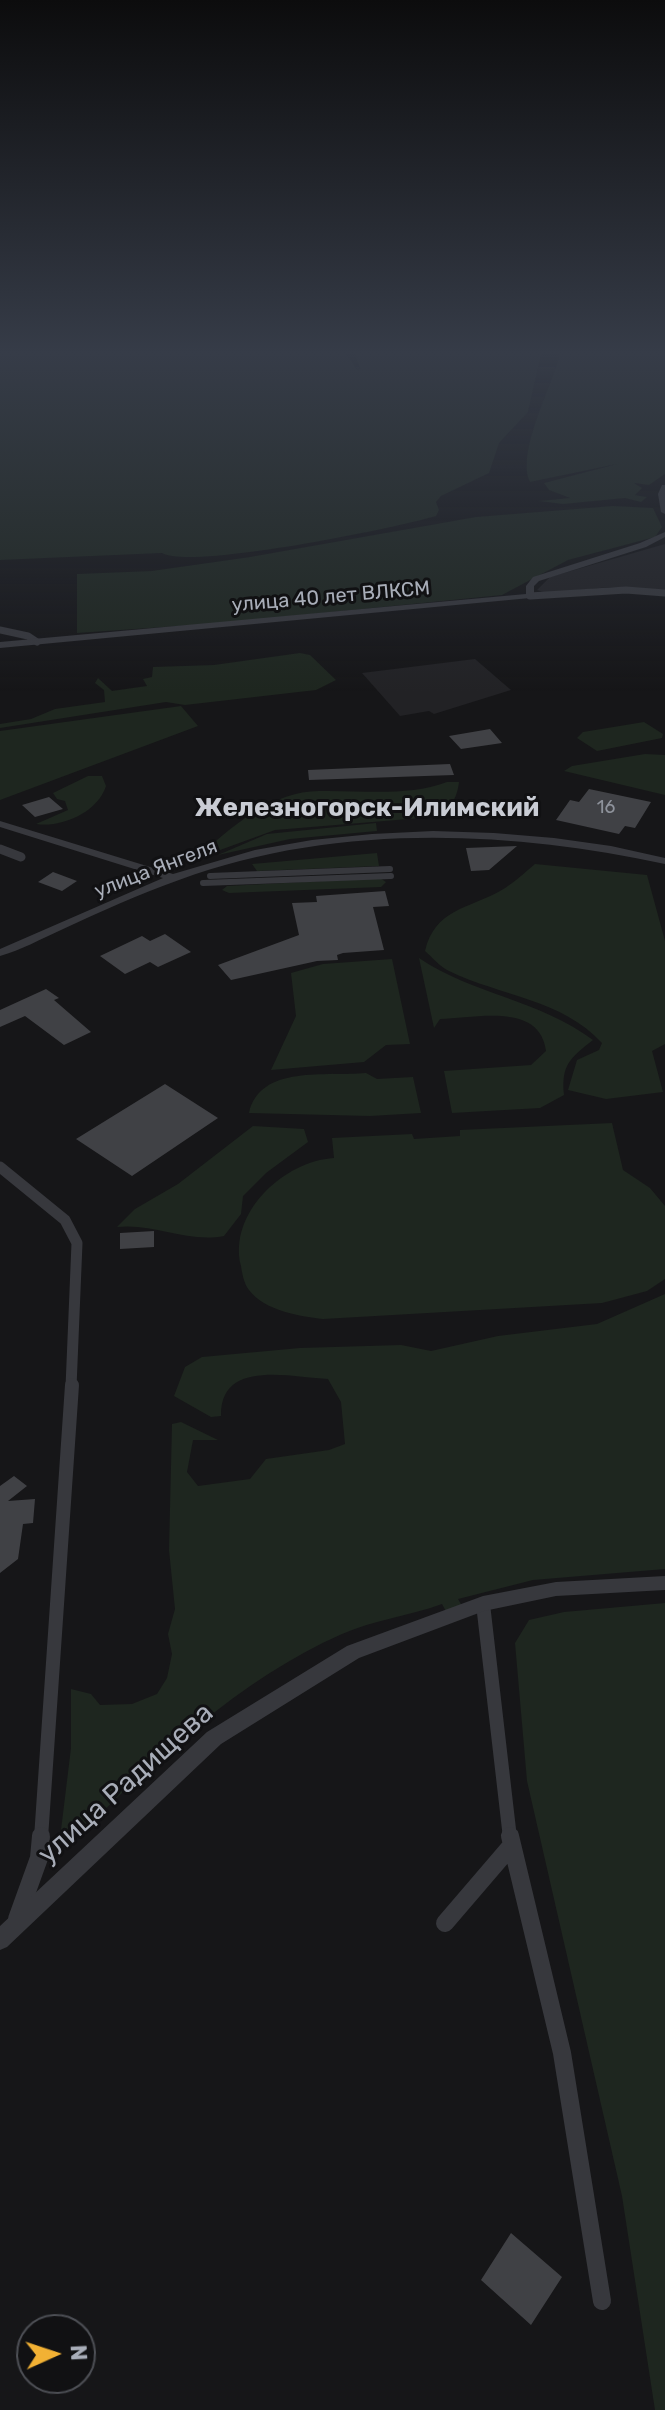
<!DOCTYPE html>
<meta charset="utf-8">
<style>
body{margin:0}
#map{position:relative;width:665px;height:2410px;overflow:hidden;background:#161618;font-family:Rubik,sans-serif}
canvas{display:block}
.north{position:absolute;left:16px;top:2314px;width:80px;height:80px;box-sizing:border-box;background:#111113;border:2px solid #4d4f55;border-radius:50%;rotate:87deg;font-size:22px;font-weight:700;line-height:32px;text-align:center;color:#a8adb8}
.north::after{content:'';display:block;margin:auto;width:28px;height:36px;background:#f2b134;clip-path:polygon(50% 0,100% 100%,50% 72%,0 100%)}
</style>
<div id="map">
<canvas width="665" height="2410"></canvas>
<div class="north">N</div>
</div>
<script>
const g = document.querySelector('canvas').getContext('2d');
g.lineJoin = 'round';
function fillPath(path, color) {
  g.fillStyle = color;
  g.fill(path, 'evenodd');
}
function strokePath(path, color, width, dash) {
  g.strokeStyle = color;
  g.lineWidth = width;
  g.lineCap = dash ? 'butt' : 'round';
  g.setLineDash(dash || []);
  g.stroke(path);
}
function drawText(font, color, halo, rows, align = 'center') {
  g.font = font + ' Rubik,sans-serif';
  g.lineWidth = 6;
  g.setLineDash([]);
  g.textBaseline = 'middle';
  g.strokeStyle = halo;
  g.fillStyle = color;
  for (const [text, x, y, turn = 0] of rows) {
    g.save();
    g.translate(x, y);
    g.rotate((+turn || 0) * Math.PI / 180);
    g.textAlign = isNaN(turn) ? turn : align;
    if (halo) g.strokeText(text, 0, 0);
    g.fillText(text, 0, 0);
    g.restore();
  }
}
fillPath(new Path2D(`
 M665,544V590L611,587L546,593L537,590L550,577Z
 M475,659L511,690L434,714L429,711L400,716L362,673Z`), '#222225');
fillPath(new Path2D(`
 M0,354H346L358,371L360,368L355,354H541L528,412L499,443L489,473L441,496L436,502L439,510L436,516C396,528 191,570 162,553L0,560Z
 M560,354H665V474L649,485L634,483L642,488L635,495L647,497L641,502L625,498L563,504L539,501L570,498L549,490L544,483L617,464L530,482C516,452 552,387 560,354Z
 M613,506L653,508L662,527L655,537L568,560L502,595L223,623L77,633V574L152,571L250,557L476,517Z
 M300,653L310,655L336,680L316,690L185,705L166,702L0,728V724L31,719L55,709L105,702L104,690L95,683L98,678L112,691L147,686L143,679L152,677L153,667L214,665Z
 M181,706L198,726L0,800V731Z
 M644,722L663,734L662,738L597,751L577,738L583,732Z
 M645,754L665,755V795L564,771L572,766Z
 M88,776H102L106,786C98,812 62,828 36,824L68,810L65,801L57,799L53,793Z
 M447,782H459C457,799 450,811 433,817L275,830L198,858C229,827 274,791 319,791C361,790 407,797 447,782Z
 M376,823L377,831L290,839L218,855L267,834Z
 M377,853L379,866L257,871L252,864Z
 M535,864L647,875L665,941V1044L652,1051L663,1092L606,1099L568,1090L577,1060L599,1050L602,1043C562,999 500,996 449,971C440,967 432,957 425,951C435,909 468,909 500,891C513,884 524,873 535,864Z
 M380,878L386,882L381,887L229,893L222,890L227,886Z
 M419,958C472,994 540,1000 593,1040C570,1058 561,1065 564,1095L540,1108L452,1113L444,1071L531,1065L546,1051C540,1002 476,1018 440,1019L434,1028Z
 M392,959L410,1044L386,1045L364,1062L271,1070L296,1016L291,973L323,964Z
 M366,1073L377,1079L413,1077L421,1113L370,1116L249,1113C260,1064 327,1077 366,1073Z
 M612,1123L623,1170L650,1188L665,1206V1279L647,1291L602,1303L323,1319C299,1316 265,1311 249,1290C244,1284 242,1273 241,1266C228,1213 284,1161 334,1158L332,1138L412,1134L414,1139L460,1136V1130Z
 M253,1126L304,1129L308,1142L266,1173L243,1196L241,1214L224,1236C186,1243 155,1223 117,1227L135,1209L178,1184Z
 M665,1294V1569L533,1580L458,1599L465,1611L449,1617L442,1604C409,1616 374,1620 342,1634C240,1679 153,1761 75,1839L61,1830L71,1748V1689L91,1694L100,1705L132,1704L157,1694L167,1678L172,1654L168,1634L175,1609L169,1550L172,1424L181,1422L218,1440H193L187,1472L198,1486L250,1479L266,1459L329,1450L345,1444L341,1402L328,1379C293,1378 220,1358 221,1416L211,1417L174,1396L185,1367L202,1357L300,1348L401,1345L431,1351L498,1336L597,1324Z
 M665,1603V2410H655L622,2196L527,1781L515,1643L529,1620L564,1612Z`), '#1e261f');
fillPath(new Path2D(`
 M490,729L502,743L461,749L449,736Z
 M450,764L454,775L309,780L308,770Z
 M589,789L651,802L635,828L625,826L619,834L556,820L570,800L579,802Z
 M49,797L63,809L35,817L22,805Z
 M517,846L489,870L471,871L466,848Z
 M53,872L77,881L62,891L38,882Z
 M385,891L389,906L373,907L384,950L343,953L337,955L338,960L317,961L231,980L218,965L299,935L292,903L317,902L316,896Z
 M165,934L191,952L158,967L150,962L125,974L100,956L142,936L150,941Z
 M46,989L59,998L54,1000L91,1032L64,1045L25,1016L0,1027V1010Z
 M165,1084L218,1118L132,1176L76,1139Z
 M154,1231V1247L120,1249V1233Z
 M14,1476L27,1486L8,1501L35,1499L33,1523L23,1524L18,1559L0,1573V1486Z
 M511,2233L562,2277L531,2325L481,2280Z`), '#404145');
strokePath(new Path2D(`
 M210,876L390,869
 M203,883L391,876`), '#37383d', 6);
strokePath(new Path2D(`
 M530,596L626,590L665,593
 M0,630L28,636L37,642`), '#37383d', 7);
strokePath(new Path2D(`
 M0,849L21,857`), '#37383d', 9);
strokePath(new Path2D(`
 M0,1167L65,1220L77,1243L71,1387`), '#37383d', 11);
strokePath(new Path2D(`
 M483,1604L510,1838
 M41,1838L72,1385`), '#37383d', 14);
strokePath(new Path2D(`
 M510,1836L562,2053L602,2301
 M17,1919L39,1858L41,1836
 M445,1923L511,1846`), '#37383d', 18);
fillPath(new Path2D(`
 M662,485H665V514L661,512L658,494Z
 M665,532V537L646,547L539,581L534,586V596L530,598L0,648V642L526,594V586L533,577L640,543Z
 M0,821L173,874L255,850L312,840L372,834L433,831L494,833L554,838L611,846L665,858V864C506,830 334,823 179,880C139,894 100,912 61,930C41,939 21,950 0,956V949L163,878L0,827Z
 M665,1576V1590L556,1596L484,1611L359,1658L221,1744L7,1947L0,1950V1926L207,1732L347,1646L483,1596L556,1582Z`), '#37383d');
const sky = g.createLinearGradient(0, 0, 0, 692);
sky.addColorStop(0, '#0c0c0d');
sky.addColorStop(0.51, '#363c48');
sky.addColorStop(1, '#363c4800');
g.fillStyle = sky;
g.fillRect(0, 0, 665, 692);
drawText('18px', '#8e929b', null, [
 ["16",606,808]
]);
drawText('20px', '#a8adb8', '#111113', [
 ["улица 40 лет ВЛКСМ",331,597,-5],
 ["улица Янгеля",156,869,-21]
]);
drawText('bold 26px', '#c9ccd4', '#111113', [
 ["Железногорск-Илимский",367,808]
]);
drawText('28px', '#a8adb8', '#111113', [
 ["улица Радищева",126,1784,-42]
]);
</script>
